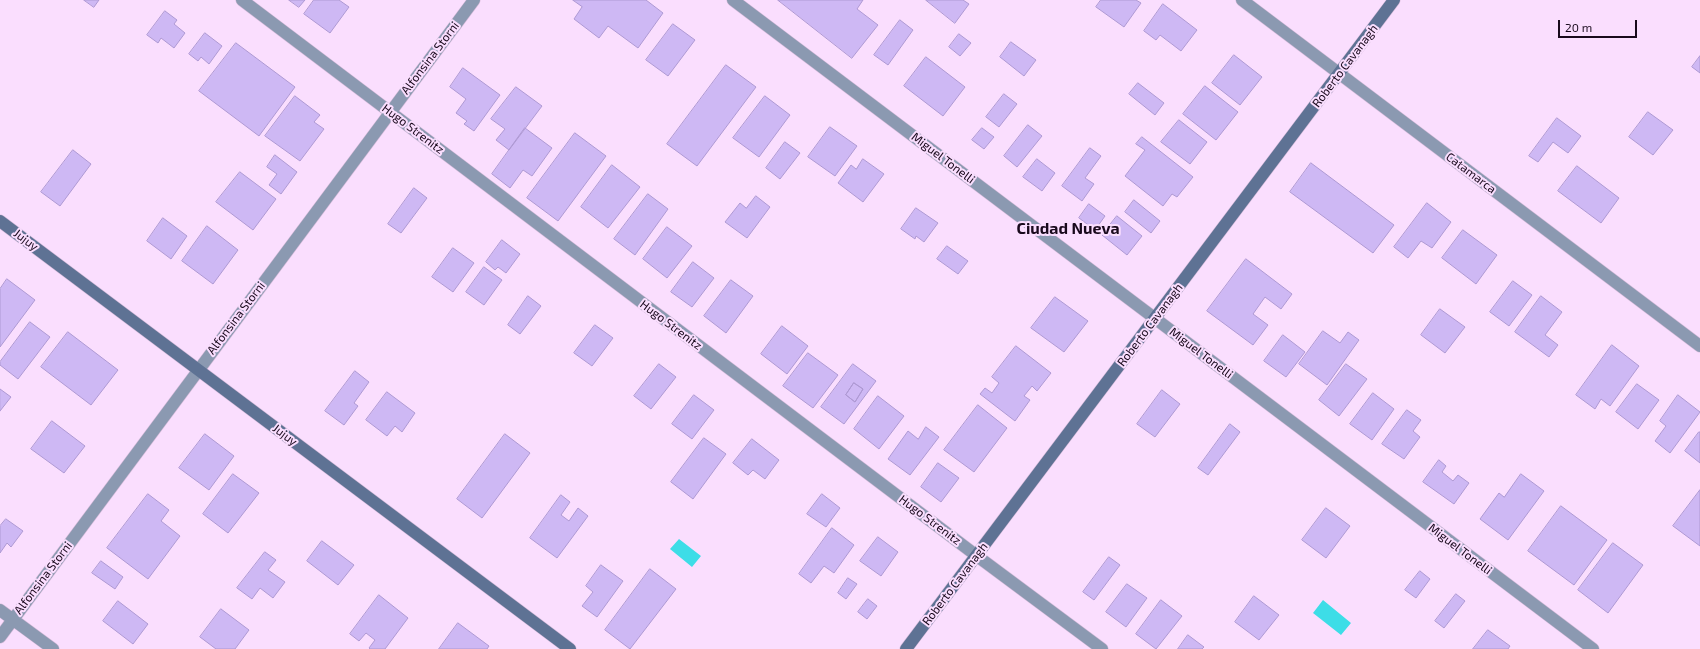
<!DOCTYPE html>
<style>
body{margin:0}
#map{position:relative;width:1700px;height:649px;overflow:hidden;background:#fadefe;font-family:"Exo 2",sans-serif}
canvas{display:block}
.scale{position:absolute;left:1558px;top:20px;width:79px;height:18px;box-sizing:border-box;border:2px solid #19091c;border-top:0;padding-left:5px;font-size:12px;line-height:14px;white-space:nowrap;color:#19091c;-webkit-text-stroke:3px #fadefe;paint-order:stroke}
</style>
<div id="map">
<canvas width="1700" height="649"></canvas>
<div class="scale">20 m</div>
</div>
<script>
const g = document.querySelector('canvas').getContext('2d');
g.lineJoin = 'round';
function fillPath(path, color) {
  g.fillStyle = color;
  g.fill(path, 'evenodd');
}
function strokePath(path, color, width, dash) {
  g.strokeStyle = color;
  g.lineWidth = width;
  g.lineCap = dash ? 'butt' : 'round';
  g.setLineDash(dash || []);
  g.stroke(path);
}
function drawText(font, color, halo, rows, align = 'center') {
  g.font = font + ' "Exo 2",sans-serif';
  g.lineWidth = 4;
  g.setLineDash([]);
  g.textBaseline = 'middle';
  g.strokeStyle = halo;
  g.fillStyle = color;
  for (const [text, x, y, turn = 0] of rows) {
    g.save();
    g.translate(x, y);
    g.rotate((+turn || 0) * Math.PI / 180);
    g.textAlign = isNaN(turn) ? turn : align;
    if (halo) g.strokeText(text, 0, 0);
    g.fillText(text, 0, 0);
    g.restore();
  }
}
fillPath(new Path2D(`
 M679,539L701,556L692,567L670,549Z
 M1323,600L1351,623L1341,635L1313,613Z`), '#3ddde7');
const building = new Path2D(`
 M84,0H99L94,7Z
 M289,0H305L299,7Z
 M314,0H339L349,7L330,33L304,14Z
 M573,0H646L663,13L638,48L608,26L599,38L574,19L582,7Z
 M778,0H863L857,9L878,25L852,58Z
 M926,0H963L969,4L955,23Z
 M1101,0H1136L1141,3L1124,27L1096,7Z
 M1163,4L1197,30L1181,51L1160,35L1156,40L1144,31Z
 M165,11L177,20L174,24L185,33L174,48L161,38L158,43L147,35Z
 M900,20L913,30L888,65L874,55Z
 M673,24L695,40L668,76L646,60Z
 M205,33L222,46L209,64L201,57L198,61L189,54Z
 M959,34L971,43L960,56L949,47Z
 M1011,42L1036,60L1024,76L1000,57Z
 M236,43L295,87L259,136L199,91Z
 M1234,55L1262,77L1240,105L1212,83Z
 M1700,56V73L1692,67Z
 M926,57L965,87L943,116L904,86Z
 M726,65L756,87L697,166L667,144Z
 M463,68L500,95L474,131L464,124L467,121L456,113L466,99L450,87Z
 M1138,83L1164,103L1155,115L1129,94Z
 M1205,86L1238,112L1216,140L1183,114Z
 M516,87L542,106L509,150L496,140L505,129L491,119Z
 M1004,94L1017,104L999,127L986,117Z
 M295,96L320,115L314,122L324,129L300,161L265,136Z
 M765,96L790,115L759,157L733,138Z
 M1648,112L1673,130L1653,155L1629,137Z
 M1557,118L1581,136L1568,153L1553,142L1538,162L1529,156Z
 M1179,120L1207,142L1190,164L1161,142Z
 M1028,125L1042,136L1017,167L1004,156Z
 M830,127L857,146L835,176L808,157Z
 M525,128L552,148L532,176L523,170L510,188L492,174Z
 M982,128L994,137L984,149L972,140Z
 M575,133L606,156L558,221L527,198Z
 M1142,137L1193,177L1177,197L1172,194L1163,206L1125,176L1145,150L1136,144Z
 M785,142L800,153L780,179L766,168Z
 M1090,148L1101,156L1085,178L1094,184L1082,201L1062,186Z
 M73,150L91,164L60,206L41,192Z
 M275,155L297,172L281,194L269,185L277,174L267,167Z
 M863,159L884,174L863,202L838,183L851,165L856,169Z
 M1037,159L1055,173L1042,191L1023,177Z
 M1311,163L1394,225L1373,253L1290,192Z
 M612,165L640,187L608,228L581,207Z
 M1577,166L1619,198L1601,223L1558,191Z
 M240,172L276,199L253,230L216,202Z
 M414,188L427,198L401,233L388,224Z
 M648,194L668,209L635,255L614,239Z
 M756,196L770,207L747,238L725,222L740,203L746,208Z
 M1134,200L1160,221L1151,233L1125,212Z
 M1427,203L1451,222L1432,248L1421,241L1408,258L1394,247Z
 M1089,204L1105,216L1095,230L1079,218Z
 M916,208L938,223L924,242L916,236L915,239L901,229Z
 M1117,216L1142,236L1127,255L1102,235Z
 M163,218L187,236L171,259L147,241Z
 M207,226L238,250L213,284L182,261Z
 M667,227L692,246L667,278L643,259Z
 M1463,230L1497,255L1476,284L1442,258Z
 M502,240L520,254L506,273L498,267L495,270L486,262Z
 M947,246L968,261L958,274L937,259Z
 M453,248L474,263L453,292L432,277Z
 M1246,259L1292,294L1281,309L1265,297L1253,314L1268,325L1253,345L1207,311Z
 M693,262L714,278L692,307L671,292Z
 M484,267L502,280L484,305L466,292Z
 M7,279L35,300L0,347V289Z
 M731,280L753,296L726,333L704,316Z
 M1513,281L1532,295L1509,326L1490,312Z
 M528,296L541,306L520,334L508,325Z
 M1541,296L1562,312L1545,335L1558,345L1549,357L1515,332Z
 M1055,297L1088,321L1064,352L1031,328Z
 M1440,309L1465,327L1445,353L1421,335Z
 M30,322L50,337L18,379L0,365V362Z
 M595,325L613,338L592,366L574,353Z
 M782,326L808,346L787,374L761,354Z
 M1323,331L1340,343L1348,332L1359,340L1327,385L1299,364Z
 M68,332L118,370L91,405L41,367Z
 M1283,335L1305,352L1286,377L1264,361Z
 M1612,345L1639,366L1610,406L1601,399L1595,409L1576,395Z
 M1016,346L1051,373L1037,391L1032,386L1024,396L1030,400L1015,421L980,394L985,388L992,393L999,383L992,377Z
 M808,353L838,375L813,408L783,386Z
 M659,364L676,377L651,409L634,396Z
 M853,364L876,381L844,424L821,407ZM854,383L863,389L855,402L846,395Z
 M1346,364L1367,379L1339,416L1319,400Z
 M355,371L369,382L354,403L358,406L344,425L325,411Z
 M854,383L863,389L855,402L846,395Z
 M1637,384L1659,400L1638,429L1616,412Z
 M0,389L11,397L0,411Z
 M1162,390L1180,404L1155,437L1137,424Z
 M387,392L415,413L402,432L395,426L387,436L366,420Z
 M1373,393L1394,409L1372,440L1350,424Z
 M694,395L714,410L692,439L672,424Z
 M1678,395L1700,412L1670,453L1655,441L1666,426L1660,421Z
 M878,396L904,416L879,449L854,429Z
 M978,405L1007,428L974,472L944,450Z
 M1407,410L1421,420L1413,431L1420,437L1404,459L1382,444Z
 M52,421L85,446L64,473L31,449Z
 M1230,424L1240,432L1208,475L1198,468Z
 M926,427L939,437L910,475L888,459L908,431L918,439Z
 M1699,432H1700V463L1685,451Z
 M205,434L234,456L209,490L179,468Z
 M505,434L530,453L482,518L457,499Z
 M704,438L726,454L693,499L671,482Z
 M752,439L779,460L765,479L753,470L748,475L733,463Z
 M1439,460L1446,466L1442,472L1453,481L1458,475L1469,483L1454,504L1423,482Z
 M938,463L959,478L941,502L921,487Z
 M233,474L259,493L228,533L203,514Z
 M1521,474L1544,491L1508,540L1480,519L1499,493L1504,497Z
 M1700,490V546L1673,526Z
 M148,494L169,510L161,521L180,536L148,579L107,548Z
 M822,494L840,508L826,527L807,514Z
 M561,495L570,502L561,515L569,521L578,508L588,516L557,558L530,538Z
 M1561,506L1607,540L1574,585L1528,551Z
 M1326,508L1350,526L1326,558L1302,540Z
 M6,519L23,531L11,547L7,543L0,553V526Z
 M832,528L854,545L834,573L824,566L811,583L799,574Z
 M878,537L898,552L881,576L860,561Z
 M322,541L354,565L338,585L307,561Z
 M1613,543L1643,565L1608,613L1578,590Z
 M265,552L276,560L268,570L285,582L273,598L260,588L252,599L237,588Z
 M1109,557L1120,565L1094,600L1083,592Z
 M101,561L123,577L115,589L92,573Z
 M601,565L623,581L597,617L582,606L593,592L586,586Z
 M650,569L676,589L630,649L605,630Z
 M1420,571L1430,579L1416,598L1405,590Z
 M848,578L857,584L846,599L838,593Z
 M1127,584L1147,598L1126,627L1106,612Z
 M1456,594L1465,601L1444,628L1435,621Z
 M379,595L408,618L385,649H370L369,648L375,640L366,633L359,641L350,634Z
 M1254,596L1279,615L1259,640L1235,622Z
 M868,599L877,606L867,619L858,612Z
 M1161,600L1182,616L1156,649L1136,634Z
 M118,601L148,624L133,644L103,621Z
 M221,609L249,630L235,649H216L200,637Z
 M458,623L489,646L487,649H439Z
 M1488,630L1510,646L1508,649H1473Z
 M1188,635L1204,647L1202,649H1178Z`);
fillPath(building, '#ceb8f4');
strokePath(building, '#ae99d3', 1);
const street = new Path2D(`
 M242,0L977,556L1102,649
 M733,0L1593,649
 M1242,0L1700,346
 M0,610L53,649
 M0,637L474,0`);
const secondary = new Path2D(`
 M0,221L570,649
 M906,649L1394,0`);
strokePath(street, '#d6bcda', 13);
strokePath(secondary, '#d6bcda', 13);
strokePath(street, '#8b99b1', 12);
strokePath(secondary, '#5e7294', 12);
drawText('12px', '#19091c', '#fadefe', [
 ["Alfonsina Storni",430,58,-53],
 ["Roberto Cavanagh",1345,66,-53],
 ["Hugo Strenitz",413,129,37],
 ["Miguel Tonelli",943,158,37],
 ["Catamarca",1471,173,37],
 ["Jujuy",26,240,37],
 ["Alfonsina Storni",236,318,-53],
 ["Hugo Strenitz",671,325,37],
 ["Roberto Cavanagh",1150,325,-53],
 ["Miguel Tonelli",1201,353,37],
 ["Jujuy",285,435,37],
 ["Hugo Strenitz",930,520,37],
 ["Miguel Tonelli",1460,549,37],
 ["Alfonsina Storni",43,578,-53],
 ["Roberto Cavanagh",955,584,-53]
]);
drawText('bold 16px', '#19091c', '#fadefe', [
 ["Ciudad Nueva",1068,229]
]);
</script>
